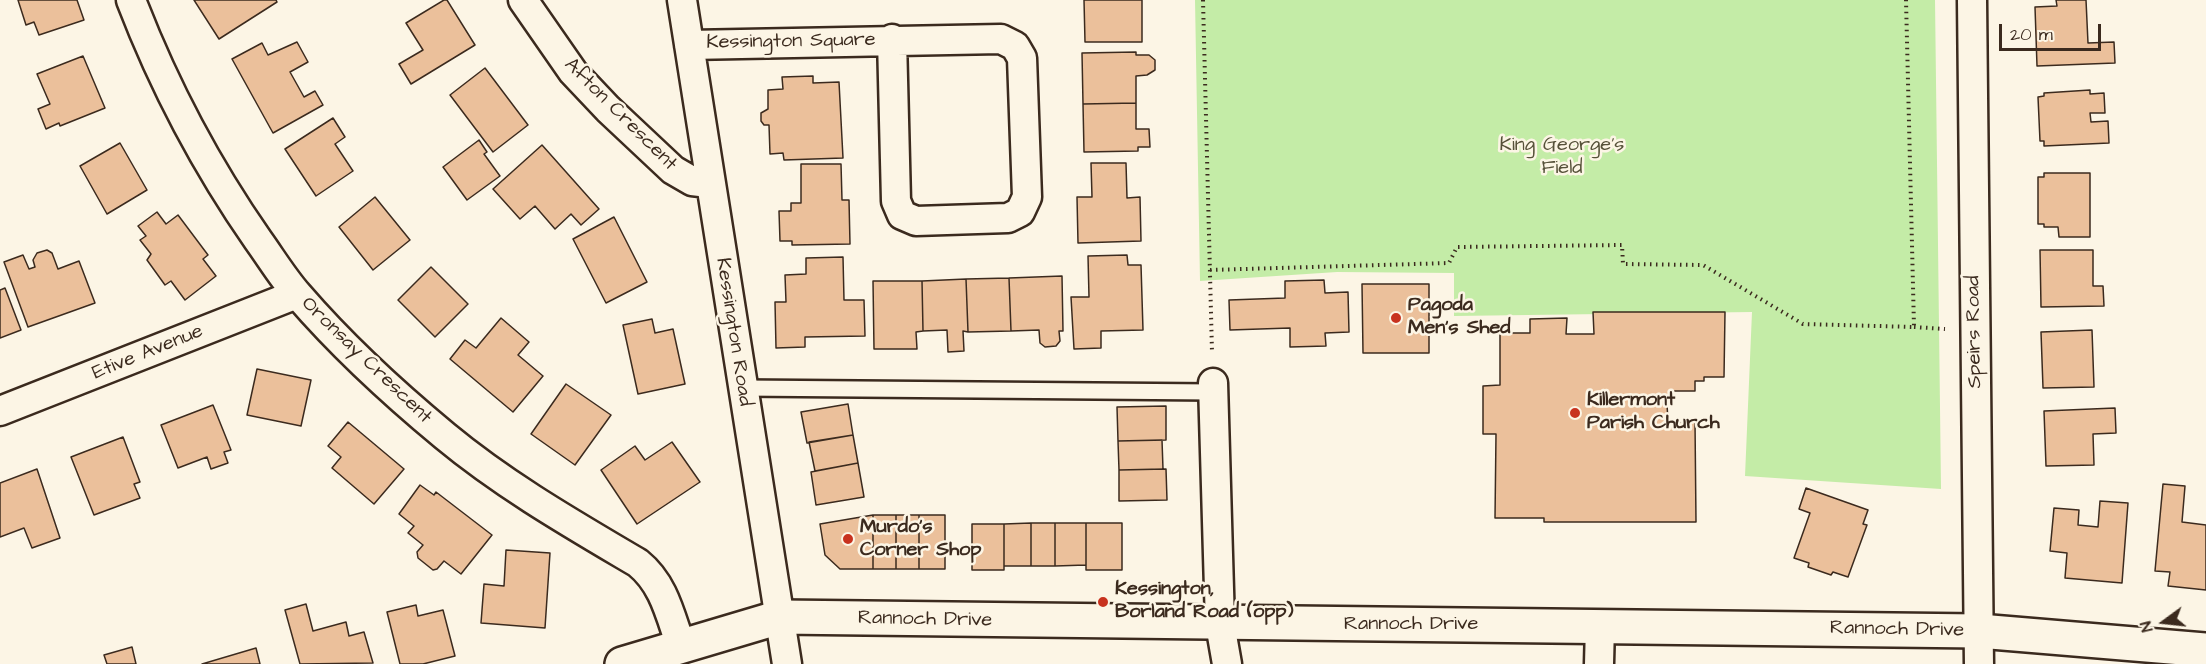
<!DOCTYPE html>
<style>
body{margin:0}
#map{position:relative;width:2206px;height:664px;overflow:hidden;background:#fcf5e5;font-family:"Architects Daughter",sans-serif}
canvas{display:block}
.north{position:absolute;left:2134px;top:592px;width:60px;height:60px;-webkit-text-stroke:4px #fcf5e5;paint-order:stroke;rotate:255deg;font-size:16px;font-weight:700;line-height:24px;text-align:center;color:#3b2a1e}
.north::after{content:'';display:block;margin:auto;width:21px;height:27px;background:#3b2a1e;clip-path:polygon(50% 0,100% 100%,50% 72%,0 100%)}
.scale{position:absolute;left:1999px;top:24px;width:102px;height:27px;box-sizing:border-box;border:3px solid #3b2a1e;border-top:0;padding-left:8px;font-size:18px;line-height:21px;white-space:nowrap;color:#3b2a1e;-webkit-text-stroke:4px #fcf5e5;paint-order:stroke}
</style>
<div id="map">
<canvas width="2206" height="664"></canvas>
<div class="north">N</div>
<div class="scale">20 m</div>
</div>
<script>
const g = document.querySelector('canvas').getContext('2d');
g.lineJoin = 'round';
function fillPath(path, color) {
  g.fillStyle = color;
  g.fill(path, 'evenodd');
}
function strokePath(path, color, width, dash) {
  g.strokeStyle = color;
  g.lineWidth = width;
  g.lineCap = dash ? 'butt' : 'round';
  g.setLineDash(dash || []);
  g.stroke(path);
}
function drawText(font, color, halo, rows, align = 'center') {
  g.font = font + ' "Architects Daughter",sans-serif';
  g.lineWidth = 5;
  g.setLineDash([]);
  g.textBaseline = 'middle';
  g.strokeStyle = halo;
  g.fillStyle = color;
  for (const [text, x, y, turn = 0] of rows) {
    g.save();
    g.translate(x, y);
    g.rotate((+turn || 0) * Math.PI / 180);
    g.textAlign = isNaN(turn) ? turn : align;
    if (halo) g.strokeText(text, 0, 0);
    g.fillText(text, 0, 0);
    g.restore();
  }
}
fillPath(new Path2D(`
 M1195,0H1935L1941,489L1745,476L1752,312L1454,316V273L1337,272L1200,281Z`), '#c4eca7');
const building = new Path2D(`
 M18,0H77L84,20L39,35L34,22L26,25Z
 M194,0H276L277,2L219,39Z
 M444,0H447L475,45L411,84L399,64L423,50L406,23Z
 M1084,0H1142V42H1085Z
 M2056,0H2086L2088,43L2114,42L2115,63L2037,66L2035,7L2057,6Z
 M297,42L308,62L290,72L304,97L315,91L323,105L273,133L232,59L262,43L268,55Z
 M1136,52V55H1149L1155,60V70L1147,75L1136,76V103L1083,104L1082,53Z
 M83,56L105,108L60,126L59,123L46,129L38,109L50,104L37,74Z
 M485,68L528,125L493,152L450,95Z
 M813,76V83L839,82L843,158L784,160L783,153L770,154L769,125H764L761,121V113L768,109V90L783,89L782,77Z
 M2090,90V94L2104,93L2105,113H2090L2091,122L2108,121L2109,143L2044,146V141H2040L2038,97L2044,96V93Z
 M1136,103V129H1149L1150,147H1138V151L1084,152L1083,104Z
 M333,118L345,137L335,144L353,171L316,196L285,149Z
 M479,140L487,152L484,154L500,176L467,200L443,167Z
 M120,143L147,190L107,214L80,166Z
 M542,145L599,209L581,225L571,214L555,229L535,206L520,219L493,189Z
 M1091,163H1126L1127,198L1140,197L1141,241L1078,243L1077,197H1092Z
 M801,164H841L842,200H849L850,244L792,245V241H780L779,211H791V203H801Z
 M2044,173H2090V237H2059L2058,227H2044V224H2038V177H2044Z
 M375,197L410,240L373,270L339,227Z
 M157,212L166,224L178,215L208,255L203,259L216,276L185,300L171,281L165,285L147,260L151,254L140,240L146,236L138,226Z
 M614,217L647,282L606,303L573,239Z
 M47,250L52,253L58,269L79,261L95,303L28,327L4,262L23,255L29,269L35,267L33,260L37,253Z
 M2040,250H2093V286H2103L2104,306L2041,307Z
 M1127,255L1128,265H1141L1143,330L1101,331V348L1074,349L1071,297H1089L1088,256Z
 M843,257L844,300H864L865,336L805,337V347L776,348L775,302H786L785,275L806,274V258Z
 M431,267L468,304L435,337L398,300Z
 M1062,276L1063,331H1059L1060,341L1056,346L1045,347L1040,343L1039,330L1011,331L1009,278Z
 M1009,278L1011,331L968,332L966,279Z
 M966,279L968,332L963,331L964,351L948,352L947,330L923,331L922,281Z
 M1324,280L1325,293L1348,292L1349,332L1325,333L1326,346L1290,347V328L1230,330L1229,300L1285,298V281Z
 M873,281H922L923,331L916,332L917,349H874Z
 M1362,284H1429V353H1363Z
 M5,288L21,330L0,338V290Z
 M1593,312H1725L1724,377H1704V381H1695V391H1673V404H1667L1668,422H1695L1696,522H1544V518H1495L1496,434H1483V386L1500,385V333H1530V319L1567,318L1566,334H1594Z
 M501,318L529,342L518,355L543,376L513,412L450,359L465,340L476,348Z
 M652,319L655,333L673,329L685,384L638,394L623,325Z
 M2092,330L2094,387L2043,388L2041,332Z
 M257,369L311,380L301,426L247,415Z
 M566,384L611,415L575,465L531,434Z
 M848,404L853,435L807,443L801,412Z
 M213,405L231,450L224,452L228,463L211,469L207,457L178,468L161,425Z
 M1166,406V440L1118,441L1117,407Z
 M2115,408L2116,433L2093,434L2094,465L2046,466L2044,411Z
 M348,422L404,469L374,504L332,468L341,457L328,446Z
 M853,435L858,463L815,471L809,442Z
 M123,437L140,482L134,484L140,498L94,515L71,457Z
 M1162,440L1163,469L1119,470L1118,441Z
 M672,442L700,482L637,524L601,470L635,446L645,460Z
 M858,463L864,497L816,505L811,472Z
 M37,469L60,538L32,548L24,528L0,537V483Z
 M1166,469L1167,500L1119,501V470Z
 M2163,484L2185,486L2182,522L2206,525V590L2168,586L2170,572L2155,571Z
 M420,485L434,495L436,492L492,535L461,574L444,561L437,569L433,570L418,558L417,552L423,545L408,533L414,526L399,514Z
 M1806,488L1868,510L1863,524L1867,525L1848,577L1833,572L1831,575L1808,567L1809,563L1794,558L1810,513L1799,509Z
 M2100,501L2128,503L2122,583L2065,578L2067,553L2050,551L2054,508L2079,510L2078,525L2098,527Z
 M873,515V569H840L825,555L820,524Z
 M873,515H896V569H873Z
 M896,515H919V569H896Z
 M919,515H945V569H919Z
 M1031,523V566H1004V524Z
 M1031,523H1055V566H1031Z
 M1055,523H1086V565L1055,566Z
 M1086,523H1122V570H1086Z
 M972,524H1004V570H972Z
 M506,550L550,553L545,628L481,623L484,584L504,586Z
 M306,604L313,631L346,622L349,636L364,632L373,663L300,664L285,610Z
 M416,605L418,616L443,610L455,656L423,664H400L387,612Z
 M132,647L136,664H107L104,655Z
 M256,648L260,664H202Z`);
fillPath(building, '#ebc09b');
strokePath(building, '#3b2a1e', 1.5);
const service = new Path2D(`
 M742,388L1213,392`);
const minor = new Path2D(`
 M131,0C164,86 205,164 258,240C271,258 283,278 298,295C342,346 393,393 445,436C504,485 572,524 638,563C664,584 670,615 681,646
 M523,0L573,72L608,109L673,170L692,181L709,183
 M682,0L787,664
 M1972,0L1979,664
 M689,45L1001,39L1015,46L1022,58L1027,197L1020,212L1008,218L916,221L902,215L896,201L892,39
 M1213,383L1220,624L1227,664
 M0,411L297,294
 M1599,664L1600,625`);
const tertiary = new Path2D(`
 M622,664L780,617L1979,631L2206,650`);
strokePath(service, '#3b2a1e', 20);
strokePath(minor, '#3b2a1e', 33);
strokePath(tertiary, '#3b2a1e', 38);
strokePath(new Path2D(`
 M1203,0L1212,352
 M1210,270L1449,263L1457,247L1622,245L1623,264L1703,265L1803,324L1914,327L1906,0
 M1914,327L1945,329`), '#3b2a1e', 4, [1.5, 4.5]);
strokePath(service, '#fcf5e5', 15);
strokePath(minor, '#fcf5e5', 28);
strokePath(tertiary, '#fcf5e5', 33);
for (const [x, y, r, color] of [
 [1396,318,6,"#c8321e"],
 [1575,413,6,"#c8321e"],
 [848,539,6,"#c8321e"],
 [1103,602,6,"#c8321e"]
]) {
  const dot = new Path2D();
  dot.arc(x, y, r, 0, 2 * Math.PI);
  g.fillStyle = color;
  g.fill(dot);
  strokePath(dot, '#fcf5e5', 2);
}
drawText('20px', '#3b2a1e', '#fcf5e5', [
 ["Kessington Square",791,42,-1],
 ["Afton Crescent",620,115,45],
 ["Kessington Road",733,332,81],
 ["Speirs Road",1975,332,-91],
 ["Etive Avenue",148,353,-22],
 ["Oronsay Crescent",366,361,44],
 ["Rannoch Drive",925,620,1],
 ["Rannoch Drive",1411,625],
 ["Rannoch Drive",1897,630,1]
]);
drawText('20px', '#565139', '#fcf5e5', [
 ["King George's",1562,146],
 ["Field",1562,169]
]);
drawText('bold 20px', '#3b2a1e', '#fcf5e5', [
 ["Pagoda",1408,306],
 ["Men's Shed",1408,329],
 ["Killermont",1587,401],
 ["Parish Church",1587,424],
 ["Murdo's",860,528],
 ["Corner Shop",860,551],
 ["Kessington,",1115,590],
 ["Borland Road (opp)",1115,613]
], 'left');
</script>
